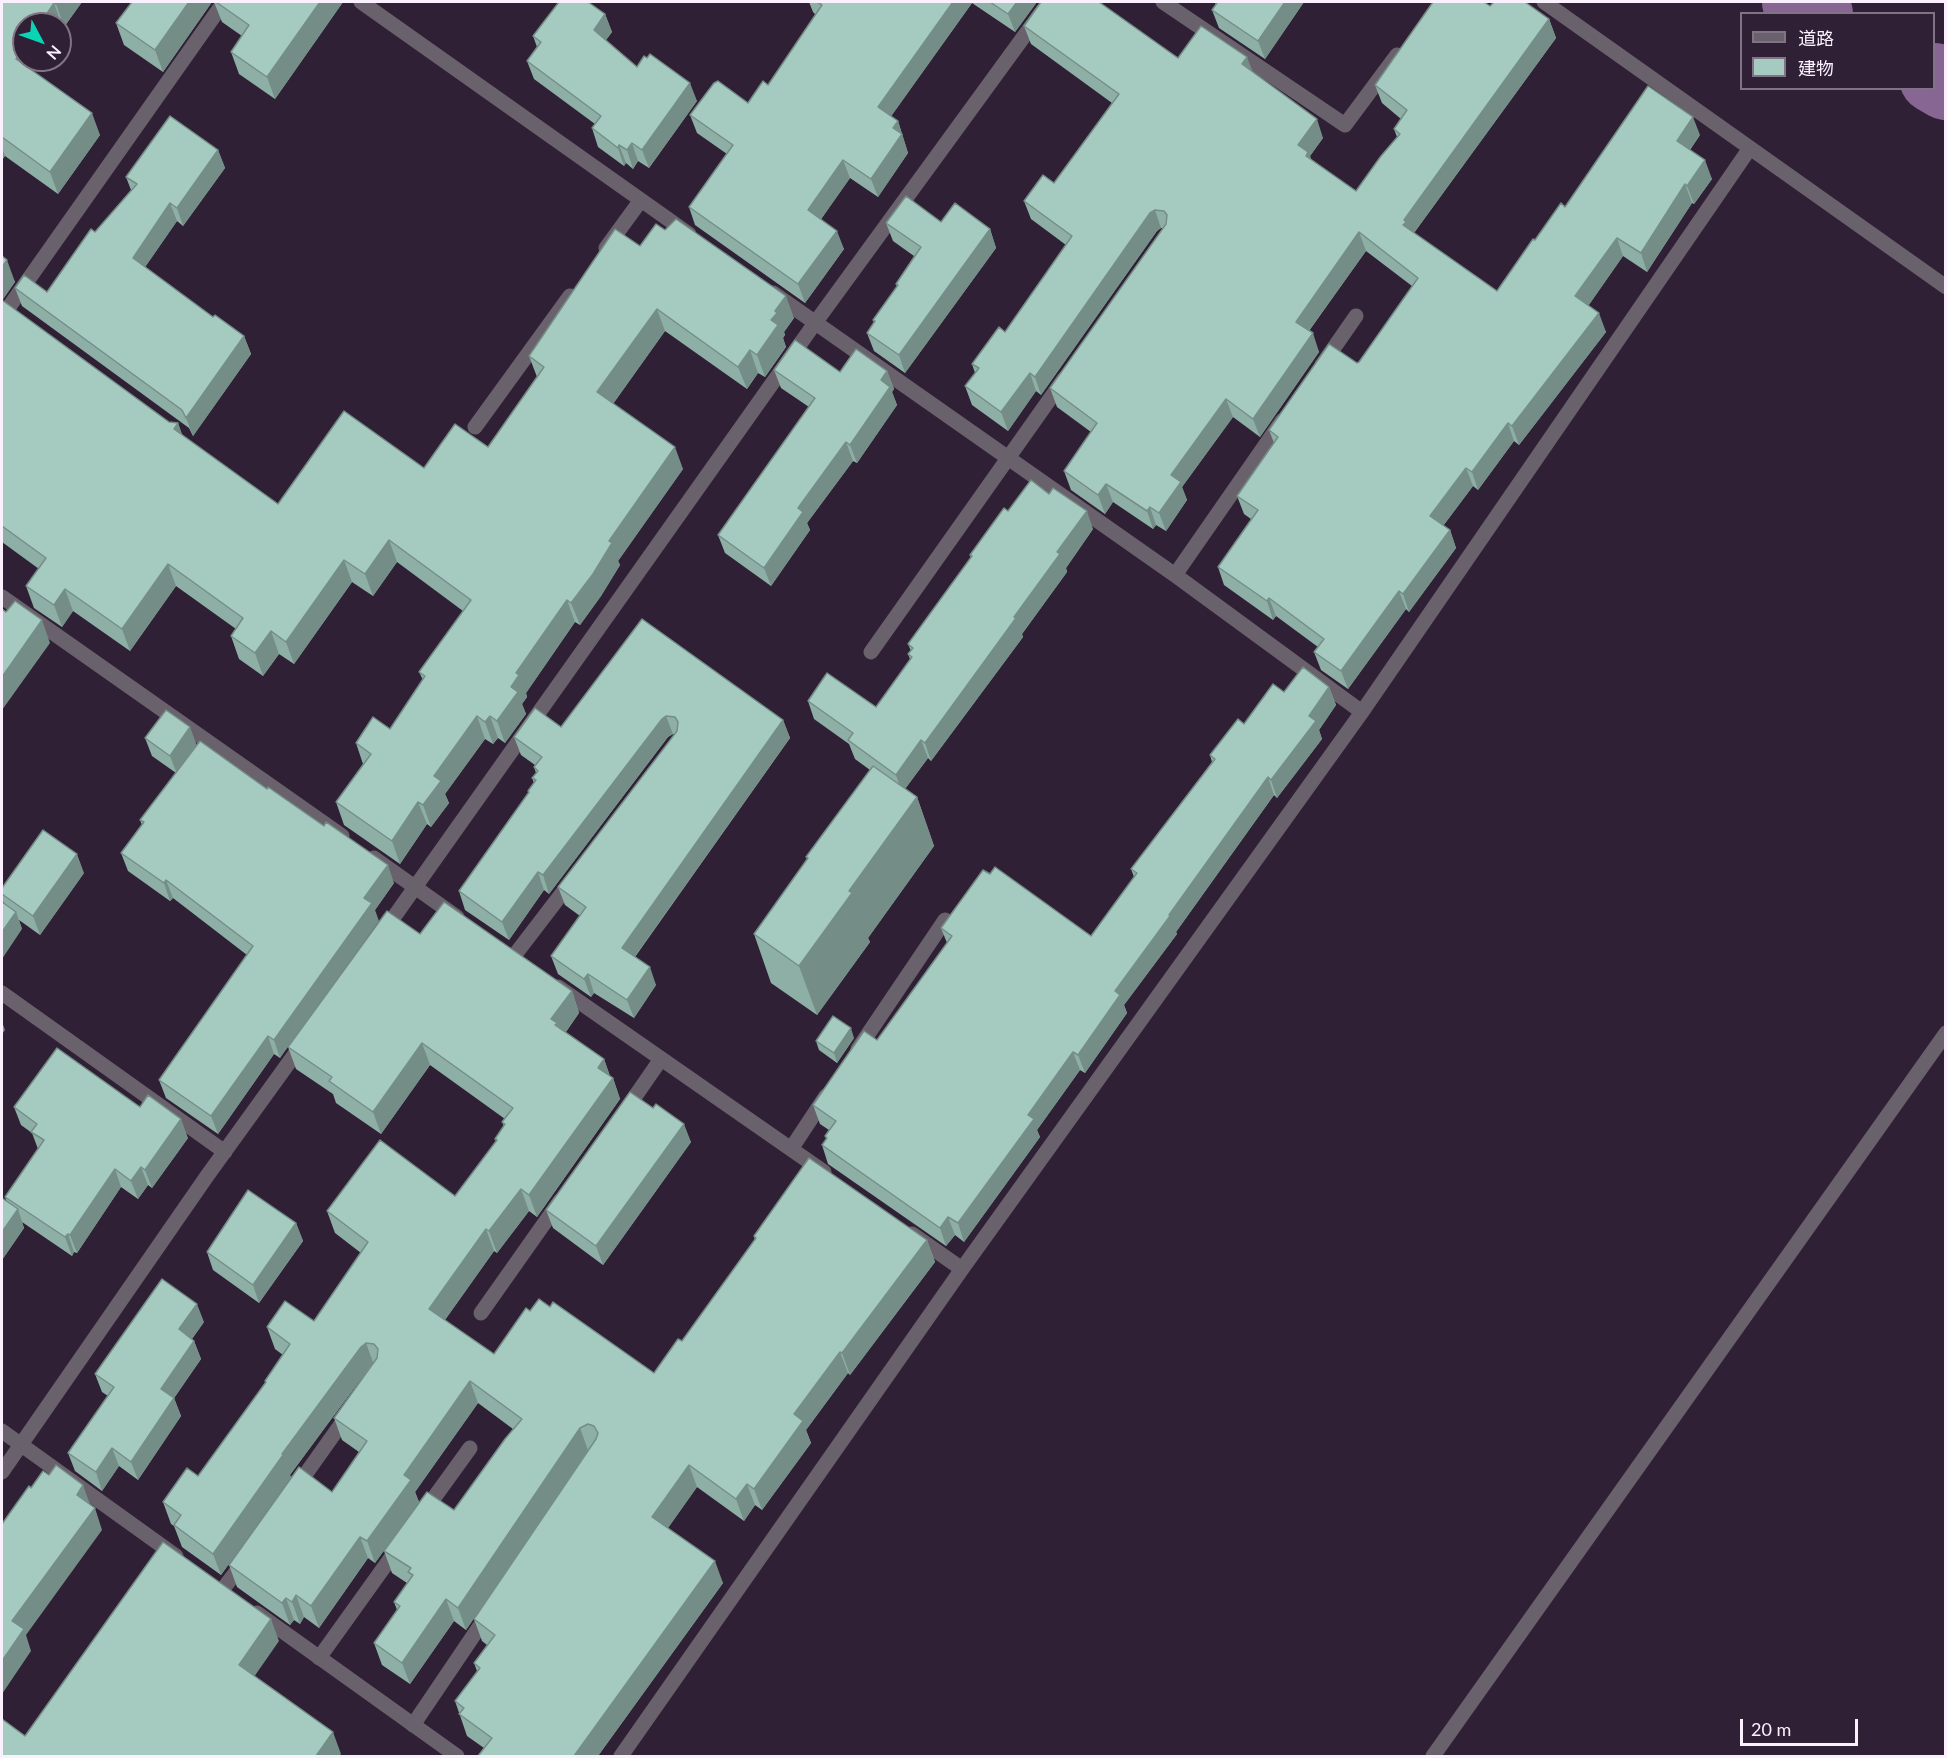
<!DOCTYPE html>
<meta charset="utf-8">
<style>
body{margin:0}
#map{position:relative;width:1947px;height:1758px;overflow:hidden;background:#2f2035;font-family:Lato,"Noto Sans JP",sans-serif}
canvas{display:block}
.frame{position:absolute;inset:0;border:3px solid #faf0fe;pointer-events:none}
.legend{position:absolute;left:1740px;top:12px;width:195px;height:78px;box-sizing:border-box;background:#2f2035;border:2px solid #807385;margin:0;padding:8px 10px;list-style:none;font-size:18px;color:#faf0fe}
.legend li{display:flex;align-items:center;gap:12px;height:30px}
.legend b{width:30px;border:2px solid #807385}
.north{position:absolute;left:12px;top:12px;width:60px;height:60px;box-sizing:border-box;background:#2f2035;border:2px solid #807385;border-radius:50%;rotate:131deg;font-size:16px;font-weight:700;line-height:24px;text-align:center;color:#faf0fe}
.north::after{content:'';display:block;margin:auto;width:21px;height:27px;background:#09d5b5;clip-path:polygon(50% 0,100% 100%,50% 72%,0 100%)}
.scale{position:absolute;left:1740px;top:1719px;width:118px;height:27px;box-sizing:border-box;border:3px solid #faf0fe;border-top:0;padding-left:8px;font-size:18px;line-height:21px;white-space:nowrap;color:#faf0fe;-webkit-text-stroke:4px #2f2035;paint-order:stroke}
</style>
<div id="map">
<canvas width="1947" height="1758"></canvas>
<div class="frame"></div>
<ul class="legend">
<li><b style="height:8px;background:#69616c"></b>道路</li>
<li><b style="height:16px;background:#a5cbc1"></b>建物</li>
</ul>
<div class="north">N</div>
<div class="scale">20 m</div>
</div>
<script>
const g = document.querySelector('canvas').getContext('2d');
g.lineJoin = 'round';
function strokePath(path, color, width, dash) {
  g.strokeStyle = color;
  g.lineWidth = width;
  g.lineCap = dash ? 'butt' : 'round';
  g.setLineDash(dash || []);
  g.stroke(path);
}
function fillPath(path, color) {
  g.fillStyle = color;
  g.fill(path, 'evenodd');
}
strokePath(new Path2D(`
 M1797,2L1818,14
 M1934,78L1946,85`), '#886694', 70);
strokePath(new Path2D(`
 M625,1111L661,1059
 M481,1313L560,1201
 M295,1489L349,1413
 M423,1513L470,1448
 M223,1589L245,1560
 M319,1658L400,1545
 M413,1725L488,1614`), '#69616c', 15);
strokePath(new Path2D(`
 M361,2L689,234
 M1163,2L1345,125L1397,55
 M1544,2L1946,287
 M606,248L641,200
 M773,293L1175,575L1362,712
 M2,317L224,2
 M1322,365L1356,316
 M475,427L570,296
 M1175,575L1282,421
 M2,597L342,836
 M871,652L1064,379
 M374,858L457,917
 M384,931L815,323L1049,2
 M514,956L573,879
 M558,987L824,1172
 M2,993L225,1152
 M858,1049L945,920
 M791,1149L826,1096
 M912,1234L962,1269
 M2,1431L176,1556
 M2,1472L207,1176L303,1043
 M257,1613L457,1756
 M621,1756L962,1269L1362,712L1750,148
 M1433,1756L1946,1033`), '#69616c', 15);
fillPath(new Path2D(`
 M2,2H82L64,27L62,25L60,28V24L32,70L100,135L58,194L5,156L2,160Z
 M132,2H212L163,72L124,45L116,23Z
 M214,2H343L275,99L239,74L231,52L242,36L222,22Z
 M809,2H1037L1015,32L972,3L891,116L898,121L908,153L878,197L850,178L821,219L844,249L805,303L695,225L689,207L727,154L697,133L690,115L748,103L768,85L816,15L813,12Z
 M1215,2H1304L1265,59L1219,28L1212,10L1216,5Z
 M1490,6L1549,19L1556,38L1414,233L1497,291L1535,240L1565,207L1700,135L1690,150L1712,179L1694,204L1692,203L1647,272L1623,256L1588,306L1606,332L1519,445L1514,441L1478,490L1473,486L1443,526L1450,530L1456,548L1409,612L1406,609L1348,689L1321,670L1314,652L1318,647L1276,616L1273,620L1224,585L1218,567L1251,519L1244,514L1237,496L1274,443L1269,430L1359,362L1412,286L1366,251L1309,331L1319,352L1260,437L1233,417L1182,487L1187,500L1166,531L1156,525L1153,529L1113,502L1105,514L1071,490L1064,471L1091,432L1057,407L1050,388L1164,228H1161L1157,231L1041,395L1036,391L1008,431L972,405L965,386L975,373L972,364L1005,332L1066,245L1031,219L1024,201L1054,183L1112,103L1031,44L1024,26L1178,58L1253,72L1323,138L1310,156L1311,159L1356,191L1397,137L1394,129L1401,119L1382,103L1375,85Z
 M605,14L612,32L606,40L637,67L697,101L649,168L638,161L633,169L626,163L624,166L598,147L592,128L595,124L534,79L527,61L537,47L533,36Z
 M218,150L225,168L183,226L177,221L145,267L213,317L244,336L251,354L193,436L189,428L22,306L15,288L47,292L95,232L131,190L126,177Z
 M941,222L990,229L996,248L905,373L874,351L867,333L874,323L873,320L897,287L896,284L914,256L893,241L886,223Z
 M640,246L794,318L784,332L785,335L783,338L786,347L765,377L758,373L747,389L665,331L613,404L683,469L618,561L620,565L601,596L580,625L575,622L526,693L527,697L522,704L526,714L505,743L498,738L493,744L485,739L445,794L449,803L431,827L427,824L400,864L344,825L336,802L363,764L356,743L390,729L423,680L419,672L463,611L397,562L373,596L352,582L294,664L279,654L263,676L239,659L231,636L236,629L176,586L130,651L73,611L62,627L34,608L26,586L39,569L2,542V256L15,282L2,300L169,422L178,423L182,435L278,504L424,468L488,447L537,377L529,356Z
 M774,370L840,372L887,371L894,389L892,392L897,405L857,463L853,461L807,523L810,530L771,586L725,553L718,535L809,407L781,388Z
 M1008,511L1093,529L1066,568L1067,572L1022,634L1023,637L931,761L928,758L905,789L917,797L934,846L868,938L870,942L817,1015L771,983L754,934L807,859L806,857L870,770L855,759L849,744L814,719L808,701L876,707L910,659L908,654L911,651L908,644L971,558L970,555Z
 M642,619L783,720L790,738L635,957L656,985L634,1018L594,993L591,997L558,974L551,956L580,916L565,905L558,887L675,734H673L668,737L549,894L544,890L509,940L465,910L459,891L529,794L528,791L534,783L532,778L536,773L534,767L535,765L521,755L514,737L561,727Z
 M1329,687L1336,705L1319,730L1322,739L1277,798L1274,795L1176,932L1177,934L1124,1005L1127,1013L1085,1073L1080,1070L1037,1130L1040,1137L964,1242L955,1235L946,1246L828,1164L822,1145L826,1139L825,1136L829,1130L820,1124L813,1105L877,1040L947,943L941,928L990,874L1091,936L1134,877L1131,869L1212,762L1210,755L1244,724L1284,692Z
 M145,738L197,745L394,883L375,910L280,1058L274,1054L218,1134L166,1098L159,1080L247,955L173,898L170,901L128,871L121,853L142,825L140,820L176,773L152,756Z
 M84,873L40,935L19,920L22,929L2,900V888Z
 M420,934L572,991L579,1013L566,1032L604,1059L610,1076L613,1078L620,1099L537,1217L529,1211L497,1253L494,1251L445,1320L494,1354L530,1311L550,1307L654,1373L682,1341L755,1240L754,1236L927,1240L935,1262L850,1375L848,1373L806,1430L811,1443L762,1510L755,1505L744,1521L697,1487L668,1528L723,1583L598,1756H478L484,1748L467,1736L455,1701L477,1671L474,1663L487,1645L482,1641L474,1619L589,1449L466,1630L454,1621L410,1684L382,1665L374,1643L397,1610L394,1602L407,1583L392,1573L384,1551L454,1510L513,1429L478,1403L415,1492L419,1502L375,1563L368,1558L319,1628L304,1617L300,1624L294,1620L290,1625L237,1587L229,1565L332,1492L359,1452L342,1440L334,1418L369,1368L290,1475L291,1477L221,1575L182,1547L174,1526L171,1524L163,1502L198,1476L266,1383L265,1381L283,1355L275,1349L267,1327L314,1321L361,1253L335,1233L327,1211L455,1196L496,1141L495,1139L504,1126L502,1122L505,1119L430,1065L381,1134L336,1103L333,1094L296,1069L288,1047Z
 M854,1038L837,1063L819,1050L816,1041Z
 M14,1107H140L188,1138L152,1188L148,1185L138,1199L121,1187L77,1253L74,1252L72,1256L22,1222L24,1228L2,1260V1198L7,1202L5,1197L38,1149L32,1133L21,1125Z
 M653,1108L691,1142L603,1265L553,1228L546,1210Z
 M296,1223L303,1241L259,1303L213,1270L207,1252Z
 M204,1322L192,1339L194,1341L201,1359L174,1398L181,1416L138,1480L119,1466L102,1491L75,1471L68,1453L108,1396L102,1392L95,1374Z`), '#8eafa6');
fillPath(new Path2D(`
 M58,2H82L64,27L56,4Z
 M189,2H212L163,72L155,50Z
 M320,2H343L275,99L267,77Z
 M953,2H971L972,3L885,125L878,107Z
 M1017,2H1037L1015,32L1008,14Z
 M1285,2H1304L1265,59L1258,41Z
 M54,3L62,25L60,28V24H40Z
 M605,14L612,32L600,48L594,30Z
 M1549,19L1556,38L1411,237L1403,225L1404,220Z
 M24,48V60H39L25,81L16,59Z
 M1247,57L1254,75L1242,64Z
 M690,83L697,101L649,168L642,150Z
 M92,113L100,135L58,194L50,172Z
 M1693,117L1700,135L1683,159L1677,141Z
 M1317,119L1323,138L1310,156L1315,170L1298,145Z
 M898,121L908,153L878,197L871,179L893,128Z
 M632,143L638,161L633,169L627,150Z
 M619,145L626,163L624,166L618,148Z
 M2,148L5,156L2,160Z
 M218,150L225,168L183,226L177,208Z
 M843,160L850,178L815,228L808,210Z
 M1705,160L1712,179L1694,204L1687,186Z
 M1685,184L1692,203L1647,272L1641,253Z
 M170,203L177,221L139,276L133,258Z
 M1155,210L1161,228L1157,231L1041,395L1035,377L1150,213Z
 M990,229L996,248L905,373L899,355Z
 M837,231L844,249L805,303L798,284Z
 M1359,232L1366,251L1302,340L1296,322Z
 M1617,238L1623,256L1582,315L1575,296Z
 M7,260L15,282L2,301V267Z
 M786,296L794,318L784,332L785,335L783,338L786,347L765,377L757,355L775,311Z
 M657,309L665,331L605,415L597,392Z
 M1599,313L1606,332L1519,445L1512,426Z
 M1313,333L1319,352L1260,437L1253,419Z
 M244,336L251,354L193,436L186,418Z
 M750,350L758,373L747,389L738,367Z
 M887,371L894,389L892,392L897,405L857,463L850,445L881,380Z
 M1030,373L1036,391L1008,431L1001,412Z
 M1226,399L1233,417L1182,487L1187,500L1166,531L1159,513L1171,475Z
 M178,423L186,445L174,429Z
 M1508,423L1514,441L1478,490L1472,472Z
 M846,442L853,461L807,523L810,530L771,586L764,568L798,508Z
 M675,447L683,469L618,561L620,565L601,596L580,625L571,603L609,541Z
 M1466,468L1473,486L1437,534L1430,516Z
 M1106,484L1113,502L1105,514L1098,495Z
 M1150,507L1156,525L1153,529L1147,511Z
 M1087,511L1093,529L1066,568L1067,572L1022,634L1023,637L931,761L925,743L1014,617L1057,552Z
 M1450,530L1456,548L1409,612L1403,594Z
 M389,540L397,562L373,596L365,574Z
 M344,560L352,582L294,664L286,642Z
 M168,564L176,586L130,651L122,629Z
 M65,589L73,611L62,627L54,605Z
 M1399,591L1406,609L1348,689L1341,671Z
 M1269,598L1276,616L1273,620L1267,601Z
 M567,600L575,622L526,693L527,697L522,704L526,714L505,743L497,721L516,673Z
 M42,620L50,643L2,710V677Z
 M271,631L279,654L263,676L255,653Z
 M1329,687L1336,705L1319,730L1322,739L1277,798L1271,780L1309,716Z
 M477,716L485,739L445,794L449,803L431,827L423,805L434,776Z
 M490,716L498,738L493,744L485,722Z
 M666,716L673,734L668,737L549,894L543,875L662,719Z
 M783,720L790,738L628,966L622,948Z
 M190,727L197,746L177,774L170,756Z
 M921,740L928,758L902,793L896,775Z
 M1268,777L1274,795L1176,932L1177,934L1124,1005L1127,1013L1085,1073L1078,1055L1115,991Z
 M917,797L934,846L868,938L870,942L817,1015L799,966L849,891Z
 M418,802L427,824L400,864L392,841Z
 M77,854L84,873L40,935L33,916Z
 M388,865L394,883L375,910L379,921L280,1058L274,1040L364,898Z
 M538,872L544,890L509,940L502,922Z
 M166,880L173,898L170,901L164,883Z
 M16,912L22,929L2,959V932Z
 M650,967L656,985L634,1018L627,1000Z
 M588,974L594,993L591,997L584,979Z
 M572,991L579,1013L562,1037L551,1019Z
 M2,1022L5,1030L2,1034Z
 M851,1028L854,1038L837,1063L834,1053Z
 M268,1036L274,1054L218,1134L211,1116Z
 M422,1043L430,1065L381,1134L373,1112Z
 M1073,1052L1080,1070L1037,1130L1040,1137L964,1242L958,1223L1028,1115Z
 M604,1059L611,1079L613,1078L620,1099L537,1217L529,1195L598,1068Z
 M181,1119L188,1138L152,1188L145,1170Z
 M684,1124L691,1142L603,1265L596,1246Z
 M141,1167L148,1185L138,1199L131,1181Z
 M115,1169L121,1187L77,1253L70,1235Z
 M521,1189L529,1211L497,1253L489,1231Z
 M18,1209L24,1228L2,1260V1232Z
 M948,1217L955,1235L946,1246L940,1228Z
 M296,1223L303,1241L259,1303L253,1285Z
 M486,1229L494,1251L437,1331L429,1309Z
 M68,1234L74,1252L72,1256L65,1237Z
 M927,1240L935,1262L850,1375L842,1353Z
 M197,1304L204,1322L185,1348L179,1329Z
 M194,1341L201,1359L168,1407L161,1389Z
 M366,1343L374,1365L369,1368L290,1475L291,1477L221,1575L213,1554L282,1454L361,1347Z
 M840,1352L848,1373L806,1430L811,1443L762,1510L754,1489L794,1414Z
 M470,1381L478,1403L415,1492L419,1502L375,1563L367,1541L404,1475Z
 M174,1398L181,1416L138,1480L131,1462Z
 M580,1428L588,1450L466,1630L458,1608Z
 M112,1448L119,1466L102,1491L96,1472Z
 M689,1465L697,1487L660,1539L652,1517Z
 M747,1484L755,1505L744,1521L736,1499Z
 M83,1485L91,1507L77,1495Z
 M95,1508L102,1530L26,1635L31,1651L2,1694V1661L12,1621Z
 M360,1537L368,1558L319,1628L311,1606Z
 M715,1561L723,1583L598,1756H574Z
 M296,1595L304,1617L300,1624L292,1602Z
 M286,1598L294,1620L290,1625L282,1603Z
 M446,1599L454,1621L410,1684L402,1663Z
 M271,1619L279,1641L247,1687L239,1665Z
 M333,1732L341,1754L339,1756H316Z`), '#748e87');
const building = new Path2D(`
 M2,2H58L56,4L54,3L40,24H24V48L16,59L92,113L50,172L2,137Z
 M132,2H189L155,50L116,23Z
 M216,2H320L267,77L231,52L249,25Z
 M559,2H588L605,14L594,30L637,67L644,56L647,58L650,54L690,83L642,150L632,143L627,150L619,145L618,148L592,128L601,116L527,61L541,42L533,36Z
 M817,2H953L878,107L898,121L893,128L902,134L871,179L843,160L808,210L837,231L798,284L689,207L733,145L690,115L714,83L718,81L748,103L763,81L768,85L822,5Z
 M990,2H1017L1008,14Z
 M1041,2H1099L1178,58L1201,26L1247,57L1242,64L1317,119L1298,145L1308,152L1306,156L1356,191L1381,156L1400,134L1394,129L1407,110L1375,85L1433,2H1484L1490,6L1494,2H1525L1549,19L1404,220L1406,222L1403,225L1497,291L1533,239L1535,240L1561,203L1565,207L1648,86L1693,117L1677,141L1705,160L1687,186L1685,184L1641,253L1617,238L1575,296L1599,313L1512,426L1508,423L1472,472L1466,468L1430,516L1450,530L1403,594L1399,591L1341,671L1314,652L1324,639L1269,598L1267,601L1218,567L1258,510L1237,496L1278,437L1269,430L1329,344L1357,363L1359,362L1418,278L1359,232L1296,322L1313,333L1253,419L1226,399L1171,475L1181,482L1159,513L1150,507L1147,511L1106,484L1098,495L1064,471L1097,423L1050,388L1166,224L1167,215L1164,211L1155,210L1150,213L1035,377L1030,373L1001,412L965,386L979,368L972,364L999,327L1005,332L1072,236L1024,201L1043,175L1054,183L1119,94L1024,26Z
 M1215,2H1285L1258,41L1212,10L1217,3Z
 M170,116L218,150L177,208L170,203L133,258L213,317L215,315L244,336L186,418L182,410L15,288L24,275L47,292L91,229L95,232L137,184L126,177Z
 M906,196L941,222L955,203L990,229L899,355L867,333L875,321L873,320L898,285L896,284L921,247L886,223Z
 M676,219L786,296L775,311L777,313L771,320L778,325L757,355L750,350L738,367L657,309L597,392L675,447L609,541L612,543L593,574L571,603L567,600L516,673L519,675L511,687L518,692L497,721L490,716L485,722L477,716L434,776L441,781L423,805L418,802L392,841L336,802L371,754L356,743L373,717L390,729L425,676L419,672L471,600L389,540L365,574L344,560L286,642L271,631L255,653L231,636L243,618L168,564L122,629L65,589L54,605L26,586L46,558L2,526V300L169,422L178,423L174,429L278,504L344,411L424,468L455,424L488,447L544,367L529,356L615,229L640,246L656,224L665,230Z
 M2,256L7,260L2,267Z
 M795,340L840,372L856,349L887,371L881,380L890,387L850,445L846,442L798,508L803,512L764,568L718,535L815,398L774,370Z
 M1031,480L1049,494L1053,488L1087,511L1057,552L1060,554L1014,617L1016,618L925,743L921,740L896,775L848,740L853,733L808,701L827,673L876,707L912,657L908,654L913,648L908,644L972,556L970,555L1004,508L1008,511Z
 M15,601L42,620L2,677V609L6,612Z
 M642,619L783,720L622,948L650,967L627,1000L588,974L584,979L551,956L586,907L558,887L677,731L678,722L675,717L666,716L662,719L543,875L538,872L502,922L459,891L529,792L528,791L536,780L532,778L538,771L534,767L542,757L514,737L535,708L561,727Z
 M1303,667L1329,687L1309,716L1316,721L1271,780L1268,777L1169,915L1170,916L1115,991L1120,995L1078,1055L1073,1052L1028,1115L1034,1119L958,1223L948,1217L940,1228L822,1145L827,1138L825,1136L836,1121L813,1105L864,1031L877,1040L952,936L941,928L983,870L990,874L995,867L1091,936L1137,873L1131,869L1215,759L1210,755L1238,719L1244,724L1273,684L1284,692Z
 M166,710L190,727L170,756L145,738Z
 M200,741L267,789L268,787L324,826L326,822L388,865L364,898L372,903L274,1040L268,1036L211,1116L159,1080L253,946L166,880L164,883L121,853L144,822L140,820Z
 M873,766L917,797L849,891L852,893L799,966L754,934L808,858L806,857Z
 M43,830L77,854L33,916L2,894V888Z
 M2,902L16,912L2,932Z
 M444,902L572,991L551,1019L557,1023L555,1025L604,1059L598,1068L613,1078L529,1195L521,1189L489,1231L486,1229L429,1309L494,1354L526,1308L530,1311L539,1299L550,1307L553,1302L654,1373L678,1339L682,1341L756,1238L754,1236L809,1158L927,1240L842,1353L840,1352L794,1414L803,1421L754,1489L747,1484L736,1499L689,1465L652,1517L715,1561L574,1756H478L492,1738L459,1714L464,1708L455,1701L480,1668L474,1663L495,1635L474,1619L596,1439L598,1433L594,1426L588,1424L580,1428L458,1608L446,1599L402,1663L374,1643L400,1606L394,1602L413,1575L408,1572L411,1568L384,1551L427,1492L454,1510L505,1439L522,1419L470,1381L404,1475L411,1480L367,1541L360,1537L311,1606L296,1595L292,1602L286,1598L282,1603L229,1565L299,1467L332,1492L367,1441L334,1418L377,1358L378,1349L374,1344L366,1343L361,1347L282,1454L283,1455L213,1554L174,1525L181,1515L163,1502L187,1468L198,1476L266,1382L265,1381L290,1344L267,1327L285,1301L314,1321L368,1242L327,1211L380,1140L455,1196L497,1140L495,1139L505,1124L502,1122L513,1108L422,1043L373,1112L329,1081L332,1077L288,1047L387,911L420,934Z
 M833,1016L851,1028L834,1053L816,1041Z
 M57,1048L140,1107L148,1095L181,1119L145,1170L141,1167L131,1181L115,1169L70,1235L68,1234L65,1237L5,1197L44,1140L31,1132L37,1124L14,1107Z
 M630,1092L653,1108L656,1104L684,1124L596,1246L546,1210Z
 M248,1190L296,1223L253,1285L207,1252Z
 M2,1198L18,1209L2,1232Z
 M162,1279L197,1304L179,1329L194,1341L161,1389L174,1398L131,1462L112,1448L96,1472L68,1453L114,1387L95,1374Z
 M56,1465L83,1485L77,1495L95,1508L12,1621L24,1629L2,1661V1524L29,1486L31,1488L43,1471L49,1475Z
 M163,1542L271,1619L239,1665L333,1732L316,1756H2V1719L25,1736Z`);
fillPath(building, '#a5cbc1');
strokePath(building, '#748e87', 1.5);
</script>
